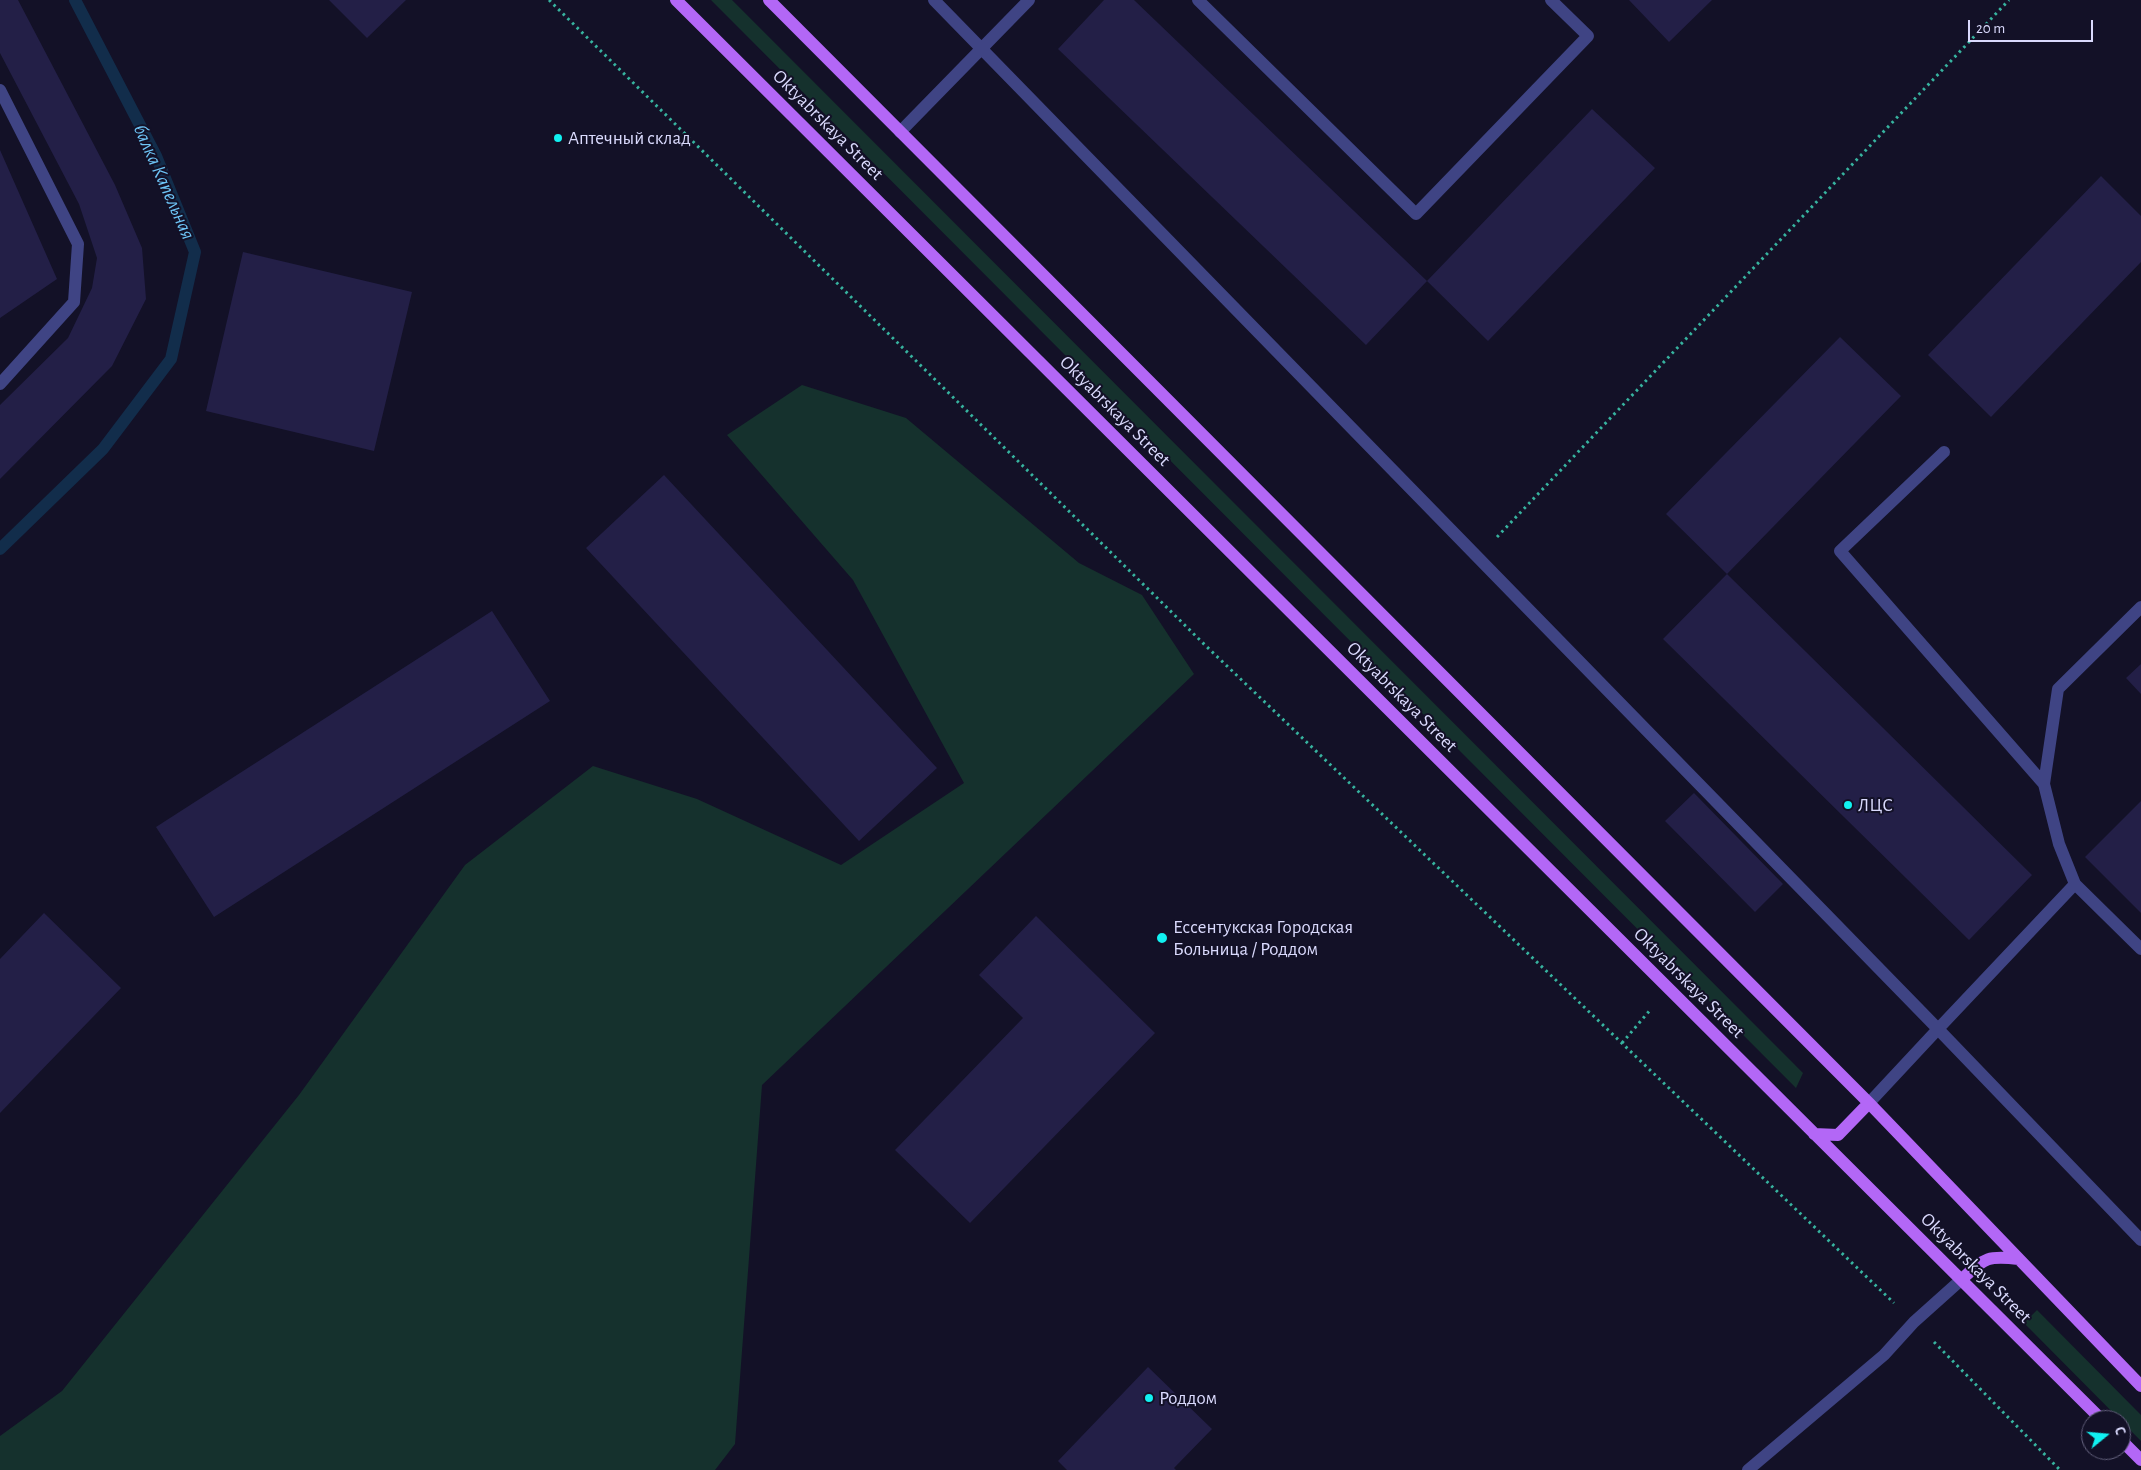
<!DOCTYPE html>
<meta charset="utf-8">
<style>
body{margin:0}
#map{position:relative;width:2141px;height:1470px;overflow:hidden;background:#131127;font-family:"Alegreya Sans",sans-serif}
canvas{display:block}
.north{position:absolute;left:2081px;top:1410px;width:50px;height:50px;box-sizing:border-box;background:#131127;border:1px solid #63617d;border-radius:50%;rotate:73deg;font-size:14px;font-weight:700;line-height:20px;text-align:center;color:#dadafd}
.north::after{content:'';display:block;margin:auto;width:18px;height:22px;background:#11f1f1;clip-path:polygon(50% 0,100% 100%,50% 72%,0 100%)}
.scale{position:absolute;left:1968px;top:20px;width:125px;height:22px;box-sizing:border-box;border:2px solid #dadafd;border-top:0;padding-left:6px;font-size:15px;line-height:18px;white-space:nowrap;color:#dadafd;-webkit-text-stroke:4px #131127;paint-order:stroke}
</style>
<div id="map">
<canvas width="2141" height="1470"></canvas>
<div class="north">С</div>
<div class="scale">20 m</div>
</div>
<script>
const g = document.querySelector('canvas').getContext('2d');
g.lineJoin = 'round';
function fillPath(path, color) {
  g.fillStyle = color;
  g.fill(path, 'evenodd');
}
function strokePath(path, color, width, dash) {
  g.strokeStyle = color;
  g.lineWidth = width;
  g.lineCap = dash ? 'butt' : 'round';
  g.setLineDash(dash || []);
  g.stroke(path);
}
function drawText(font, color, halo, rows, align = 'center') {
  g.font = font + ' "Alegreya Sans",sans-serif';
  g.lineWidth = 4;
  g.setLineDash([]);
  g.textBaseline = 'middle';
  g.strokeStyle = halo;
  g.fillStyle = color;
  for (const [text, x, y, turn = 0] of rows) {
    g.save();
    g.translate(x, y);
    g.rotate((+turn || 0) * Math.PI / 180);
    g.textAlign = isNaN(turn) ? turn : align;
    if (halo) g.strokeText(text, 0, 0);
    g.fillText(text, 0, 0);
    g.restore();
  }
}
fillPath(new Path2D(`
 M711,0H732L1803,1073L1796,1088Z
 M802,385L906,418L1079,563L1142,595L1194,674L762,1085L735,1444L715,1470H0V1436L62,1391L299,1095L465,865L593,766L697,799L841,865L964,783L853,580L727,435Z
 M2037,1310L2141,1415V1441L2024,1323Z`), '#15312d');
strokePath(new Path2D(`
 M0,549L103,449L171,359L195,252L156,156L75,0`), '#122d4b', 12);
fillPath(new Path2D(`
 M0,0H18L115,185L142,248L146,299L112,366L0,479V405L68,338L92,288L97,258L79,204L0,53Z
 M329,0H406L367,38Z
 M1104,0H1134L1427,281L1366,345L1058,49Z
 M1629,0H1712L1669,42Z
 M1592,109L1655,168L1488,341L1427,281Z
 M0,150L57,279L0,318Z
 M2101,176L2141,216V262L1991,417L1928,355Z
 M243,252L412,292L374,451L206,411Z
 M1840,337L1901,396L1727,574L2032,875L1969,940L1663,639L1727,574L1666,514Z
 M664,475L937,768L859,841L586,548Z
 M492,611L550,701L214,917L156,827Z
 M2141,664V694L2126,678Z
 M1694,793L1783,884L1755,912L1665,821Z
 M2141,801V913L2085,857Z
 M44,913L121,988L0,1113V959Z
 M1036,916L1155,1033L970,1223L895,1150L1023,1018L979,975Z
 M1148,1367L1212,1429L1174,1468L1176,1470H1067L1058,1461Z`), '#231f47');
strokePath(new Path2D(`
 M549,0L1205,645L1894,1303
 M1497,537L2009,0
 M1622,1043L1651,1009
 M1934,1342L2060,1470`), '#37b39f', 3, [2.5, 4]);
strokePath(new Path2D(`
 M934,0L1938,1029L2075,884L2141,949
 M1198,0L1416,214L1588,36L1551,0
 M0,90L78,244L74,302L0,384
 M900,132L1029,0
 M1944,452L1840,551L2044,784
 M2075,884L2059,844L2044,784L2058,689L2141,607
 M1869,1103L1938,1029L2141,1240
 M1748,1470L1884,1355L1914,1322L1962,1279`), '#3f4484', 12);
strokePath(new Path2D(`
 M676,0L2102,1420
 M769,0L1869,1103L2141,1386
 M1814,1134L1838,1135L1869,1103
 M1962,1279C1985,1258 1987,1255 2019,1259
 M2121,1440L2141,1460`), '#b367f6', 12);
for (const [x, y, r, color] of [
 [558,138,5,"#11f1f1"],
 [1848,805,5,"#11f1f1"],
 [1162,938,6,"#11f1f1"],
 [1149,1398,5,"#11f1f1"]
]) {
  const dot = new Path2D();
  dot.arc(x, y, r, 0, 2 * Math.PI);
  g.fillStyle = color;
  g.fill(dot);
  strokePath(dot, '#131127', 2);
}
drawText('19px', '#dadafd', '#131127', [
 ["Oktyabrskaya Street",828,125,45],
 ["Oktyabrskaya Street",1115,411,45],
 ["Oktyabrskaya Street",1402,697,45],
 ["Oktyabrskaya Street",1689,983,45],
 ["Oktyabrskaya Street",1976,1268,45]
]);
drawText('19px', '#dadafd', '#131127', [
 ["Аптечный склад",568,138],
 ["ЛЦС",1858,805],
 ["Ессентукская Городская",1173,927],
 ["Больница / Роддом",1173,949],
 ["Роддом",1159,1398]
], 'left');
drawText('italic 20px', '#6ec5f7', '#131127', [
 ["балка Капельная",164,182,66]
]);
</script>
